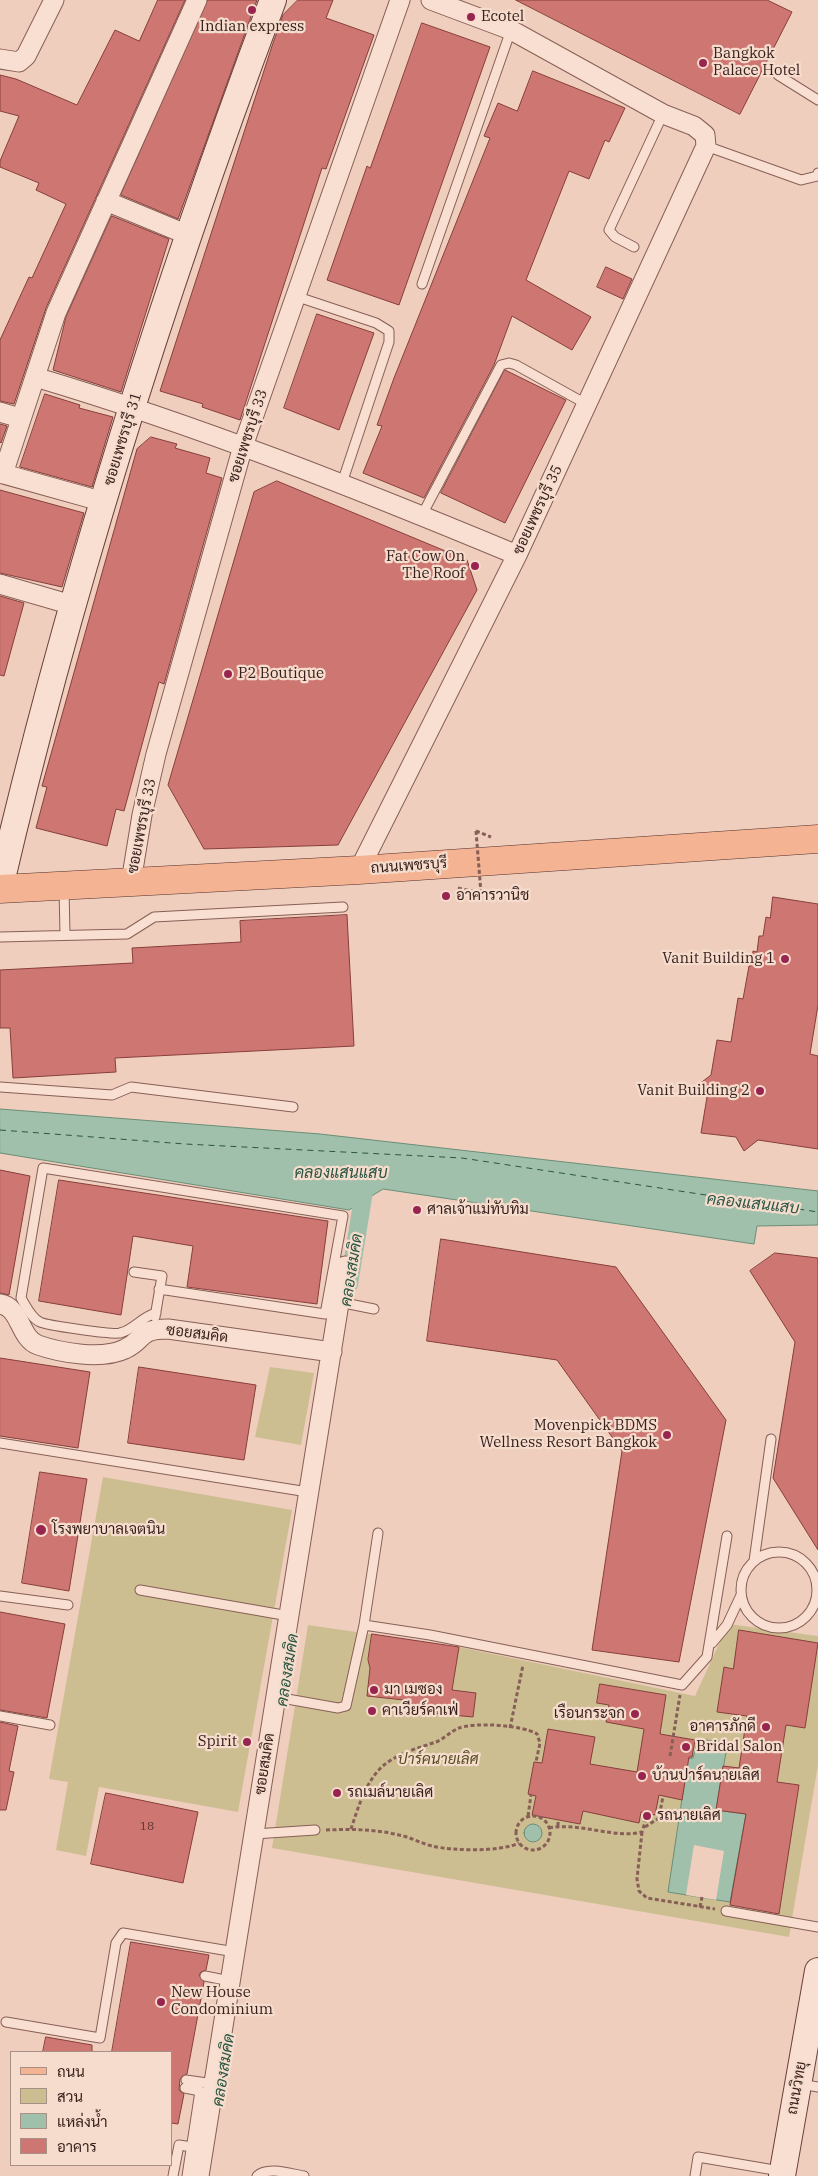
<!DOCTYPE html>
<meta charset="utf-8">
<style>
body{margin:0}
#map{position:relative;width:818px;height:2176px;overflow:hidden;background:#efcebe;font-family:"IBM Plex Serif",Sarabun,serif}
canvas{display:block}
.legend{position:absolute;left:10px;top:2051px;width:162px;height:115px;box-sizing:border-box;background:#f6dccd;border:1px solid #a99086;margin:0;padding:6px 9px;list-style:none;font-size:15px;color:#361f1b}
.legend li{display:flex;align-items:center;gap:10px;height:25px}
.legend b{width:25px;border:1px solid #a99086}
</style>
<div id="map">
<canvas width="818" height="2176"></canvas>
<ul class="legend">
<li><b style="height:6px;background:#f4b393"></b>ถนน</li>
<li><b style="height:14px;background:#cdbe92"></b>สวน</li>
<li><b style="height:14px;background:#a1c0ac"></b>แหล่งน้ำ</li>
<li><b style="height:14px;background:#ce7772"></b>อาคาร</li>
</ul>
</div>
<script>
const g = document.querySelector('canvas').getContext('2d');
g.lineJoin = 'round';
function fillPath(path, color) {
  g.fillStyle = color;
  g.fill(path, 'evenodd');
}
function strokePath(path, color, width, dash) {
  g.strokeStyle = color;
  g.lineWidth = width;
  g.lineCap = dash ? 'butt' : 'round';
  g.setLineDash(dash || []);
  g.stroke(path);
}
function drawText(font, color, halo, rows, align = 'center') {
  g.font = font + ' "IBM Plex Serif",Sarabun,serif';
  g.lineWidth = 4.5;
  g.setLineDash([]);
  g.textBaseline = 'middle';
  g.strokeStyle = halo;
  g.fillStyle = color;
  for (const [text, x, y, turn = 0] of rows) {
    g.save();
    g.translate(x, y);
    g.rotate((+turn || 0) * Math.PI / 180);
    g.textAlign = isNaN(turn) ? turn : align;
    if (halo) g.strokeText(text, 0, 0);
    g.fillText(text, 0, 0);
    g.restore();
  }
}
fillPath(new Path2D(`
 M270,1367L314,1373L301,1445L255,1437Z
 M103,1477L292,1510L238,1812L99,1787L86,1856L56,1850L68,1782L49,1779Z
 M728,1624L818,1636V1765L789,1937L272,1848L308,1625L459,1647L695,1696Z`), '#cdbe92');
const water = new Path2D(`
 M0,1109L320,1134L818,1191V1225L757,1226L754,1244L383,1189L349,1210L0,1153Z
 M705,1740L725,1742L726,1752L716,1810L746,1814L730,1902L668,1892L688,1759L693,1758L697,1743Z
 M524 1833a9 9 0 1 1 18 0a9 9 0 1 1-18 0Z`);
fillPath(water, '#a1c0ac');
strokePath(water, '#698e77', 1);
fillPath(new Path2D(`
 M694,1845L724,1851L716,1900L686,1895Z`), '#efcebe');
strokePath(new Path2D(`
 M349,1284L366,1179`), '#a1c0ac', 18);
strokePath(new Path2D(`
 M0,1130L185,1144L462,1158L818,1212`), '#2a5643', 1, [6, 5]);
const building = new Path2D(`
 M158,0H185L46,308L14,404L0,401V340L29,277L32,278L66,204L36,190L39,183L0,167V161L19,116L0,111V75L16,79L77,105L115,30L139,41Z
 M208,0H257L178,219L121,195Z
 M298,0H333L326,18L374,35L326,169L322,168L240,420L202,407L203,404L160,391L272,46L283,15Z
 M516,0H767L792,12L740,114Z
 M422,23L490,47L399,305L327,280L367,166L370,168Z
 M533,71L625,108L609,142L605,140L589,179L569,171L526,280L591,317L572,350L512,316L494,365L424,498L363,473L382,426L377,425L394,378L490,138L484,136L498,103L517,111Z
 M112,216L169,239L121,392L53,370L66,317Z
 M606,267L632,279L623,299L597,287Z
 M317,314L374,333L339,430L284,408Z
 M505,370L566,400L505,523L441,493Z
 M45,394L80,405L79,408L113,417L92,487L20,467Z
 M0,424L7,426L1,443L0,442Z
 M151,437L177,444L175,448L210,458L206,473L222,478L164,684L159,682L124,811L116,809L107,846L36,828L47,787L42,786L137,449Z
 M277,481L467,560L477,590L338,845L204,849L168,785L254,492Z
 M0,490L84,513L62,587L0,573Z
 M0,596L24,603L4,676L0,675Z
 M773,897L818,904V1005L810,1054L818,1056V1149L758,1140L744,1151L736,1137L701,1133L707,1097L698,1085L711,1075L717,1040L731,1042L738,998L743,999L749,966H751L753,951L757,952L759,936H763L766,917L770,918Z
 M347,915L354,1046L115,1058L116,1072L13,1078L10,1028H0V970L133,963L132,948L241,942L240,921Z
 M0,1170L30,1176L9,1295L0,1293Z
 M59,1180L328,1221L317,1304L187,1287L193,1246L133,1236L121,1315L39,1301Z
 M441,1239L616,1267L726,1420L679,1662L592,1650L622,1451L557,1360L427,1341Z
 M775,1253L818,1258V1550L773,1478L795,1342L750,1271Z
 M0,1358L90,1372L78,1448L0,1436Z
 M139,1367L256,1385L244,1460L128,1443Z
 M40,1472L87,1479L69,1591L22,1583Z
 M0,1612L65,1624L47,1718L0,1710Z
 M739,1630L818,1643L805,1728L786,1725L777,1782L799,1785L779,1914L730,1905L746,1814L716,1810L723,1766L739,1768L747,1716L717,1712L724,1667L733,1669Z
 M372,1634L459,1647L452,1690L476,1693L473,1717L430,1713L404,1700L367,1696L370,1668L368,1660Z
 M600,1684L666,1695L660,1734L695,1740L692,1757H689L682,1800L659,1795L655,1815L641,1812L639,1823L583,1811L580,1824L532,1815L536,1796L528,1794L534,1762L542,1763L548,1729L595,1737L590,1764L637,1772L644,1729L606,1722L609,1705L597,1703Z
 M0,1722L18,1726L9,1771L14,1772L6,1810H0Z
 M106,1793L198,1812L183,1883L91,1864Z
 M131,1942L209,1955L206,1970L201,1972L199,1975L204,1982L187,2074L180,2079L179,2090L184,2094L178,2124L171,2123V2052H112Z
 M46,2037L92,2045V2052H43Z`);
fillPath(building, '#ce7772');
strokePath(building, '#873e3b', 1);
const lane = new Path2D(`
 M778,75L818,100
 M706,146L801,180L817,176L818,173
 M634,247L615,237L609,230L663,114
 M422,284L511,30
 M295,296L376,323L389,331V342L342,483
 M422,515L501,365L509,363L516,365L588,405
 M64,888L65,935
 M0,937L127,934L154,917L343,907
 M0,1087L112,1095L131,1087L293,1107
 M134,1272L162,1276L155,1317
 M339,1302L374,1309
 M156,1313C141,1317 134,1330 120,1333C113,1335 45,1325 40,1322C31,1318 26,1306 21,1298L43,1168L343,1216L325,1314L159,1289
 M0,1443L308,1492
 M741 1590a38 38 0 1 1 76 0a38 38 0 1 1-76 0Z
 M754,1561L771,1439
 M140,1590L289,1616
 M0,1596L68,1605
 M364,1625L378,1533
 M712,1643L727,1625L741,1595
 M276,1697L338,1708L346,1706L364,1625L430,1635L682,1685L707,1657L727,1536
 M0,1716L50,1725
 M254,1834L315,1830
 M726,1911L818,1927
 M205,1976L230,1981
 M6,2022L100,2038L116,1943L123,1933L235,1952
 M186,2080L214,2084
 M801,2084L818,2087
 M185,2088L200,2091L187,2176
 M173,2176L179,2145L192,2147
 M257,2176C268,2166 291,2174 304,2176
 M695,2176L698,2157L780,2171`);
const street = new Path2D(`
 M0,59L19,62L26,56L54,0
 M106,201L188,235
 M35,377C200,426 358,489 517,555
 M0,412L20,418
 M0,473L104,502
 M3,474L56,313L197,0
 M0,584L72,605
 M359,870L517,555L706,146L705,135L694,126L663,114L511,30L431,0
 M131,882L142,815L156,754L243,446L400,0
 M0,1304C21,1307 19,1338 38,1345C61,1353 102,1360 125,1349C145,1340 137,1329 168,1329L332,1352
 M199,2176L345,1266`);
const secondary = new Path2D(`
 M0,887C70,586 164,290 273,0
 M782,2176L818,1971`);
const primary = new Path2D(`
 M0,889L359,870L818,839`);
strokePath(lane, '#875f56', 11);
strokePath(street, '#875f56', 21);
strokePath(secondary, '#69403a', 28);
strokePath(primary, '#542f2b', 29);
strokePath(new Path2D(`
 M476,831L491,837
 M458,888L481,893
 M510,1728L523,1665
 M670,1756L680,1695
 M528,1816L531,1795
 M516 1833a17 17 0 1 1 34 0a17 17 0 1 1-34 0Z
 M558,1826V1820
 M645,1827L659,1818L663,1796
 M549,1828C580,1822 614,1839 642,1832L646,1819
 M351,1829C358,1808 366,1780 384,1765C399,1753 418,1748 436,1742C444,1739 451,1731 459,1728C475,1722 523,1725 537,1734L540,1743L536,1762
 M326,1830C350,1829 375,1829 399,1835C410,1837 420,1843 432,1846C453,1851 500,1852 519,1843
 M642,1832L637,1879L639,1891L647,1898L715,1909
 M700,1907L702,1897`), '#875f56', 3, [4, 2.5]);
strokePath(lane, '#f9dfd1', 9);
strokePath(street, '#f9dfd1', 19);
strokePath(secondary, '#f9dfd1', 26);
strokePath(primary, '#f4b393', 28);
strokePath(new Path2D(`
 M476,831L481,893`), '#875f56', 3, [4, 2.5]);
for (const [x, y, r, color] of [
 [252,10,5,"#97254f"],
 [471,17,5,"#97254f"],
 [703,63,5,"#97254f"],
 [475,566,5,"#97254f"],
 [228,674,5,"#97254f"],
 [446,896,5,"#97254f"],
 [785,959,5,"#97254f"],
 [760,1091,5,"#97254f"],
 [417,1210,5,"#97254f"],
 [667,1435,5,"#97254f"],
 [41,1530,6,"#97254f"],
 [374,1690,5,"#97254f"],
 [372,1711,5,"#97254f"],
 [635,1714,5,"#97254f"],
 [766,1727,5,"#97254f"],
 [247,1742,5,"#97254f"],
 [686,1747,5,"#97254f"],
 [642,1776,5,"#97254f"],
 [337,1793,5,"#97254f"],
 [647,1816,5,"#97254f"],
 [161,2002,5,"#97254f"]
]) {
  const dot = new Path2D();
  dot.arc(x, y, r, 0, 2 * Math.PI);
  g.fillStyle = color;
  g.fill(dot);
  strokePath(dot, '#f6dccd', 2);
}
drawText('12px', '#5c3531', null, [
 ["18",147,1827]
]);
drawText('15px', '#361f1b', '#f6dccd', [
 ["Ecotel",481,17],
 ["Indian express",252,27,"center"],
 ["Bangkok",713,54],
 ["Palace Hotel",713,71],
 ["Fat Cow On",465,557,"right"],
 ["The Roof",465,574,"right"],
 ["P2 Boutique",238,674],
 ["อาคารวานิช",456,896],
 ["Vanit Building 1",775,959,"right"],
 ["Vanit Building 2",750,1091,"right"],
 ["ศาลเจ้าแม่ทับทิม",427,1210],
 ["Movenpick BDMS",657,1426,"right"],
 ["Wellness Resort Bangkok",657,1443,"right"],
 ["โรงพยาบาลเจตนิน",52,1530],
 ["มา เมซอง",384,1690],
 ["คาเวียร์คาเฟ่",382,1711],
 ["เรือนกระจก",625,1714,"right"],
 ["อาคารภักดี",756,1727,"right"],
 ["Spirit",237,1742,"right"],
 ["Bridal Salon",696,1747],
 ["บ้านปาร์คนายเลิศ",652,1776],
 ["รถเมล์นายเลิศ",347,1793],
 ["รถนายเลิศ",657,1816],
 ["New House",171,1993],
 ["Condominium",171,2010]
], 'left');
drawText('15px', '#361f1b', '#f6dccd', [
 ["ซอยเพชรบุรี 33",248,436,-72],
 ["ซอยเพชรบุรี 31",123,439,-73],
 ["ซอยเพชรบุรี 35",538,510,-65],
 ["ซอยเพชรบุรี 33",142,826,-79],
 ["ถนนเพชรบุรี",409,866,-4],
 ["ซอยสมคิด",197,1334,7],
 ["ซอยสมคิด",265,1764,-81],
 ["ถนนวิทยุ",797,2088,-80]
]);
drawText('italic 15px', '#534d21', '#f6dccd', [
 ["ปาร์คนายเลิศ",438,1760]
]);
drawText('italic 16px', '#2a5643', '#f6dccd', [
 ["คลองแสนแสบ",341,1173],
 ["คลองแสนแสบ",753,1204,6],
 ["คลองสมคิด",352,1270,-81],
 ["คลองสมคิด",288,1670,-81],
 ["คลองสมคิด",224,2070,-81]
]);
</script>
